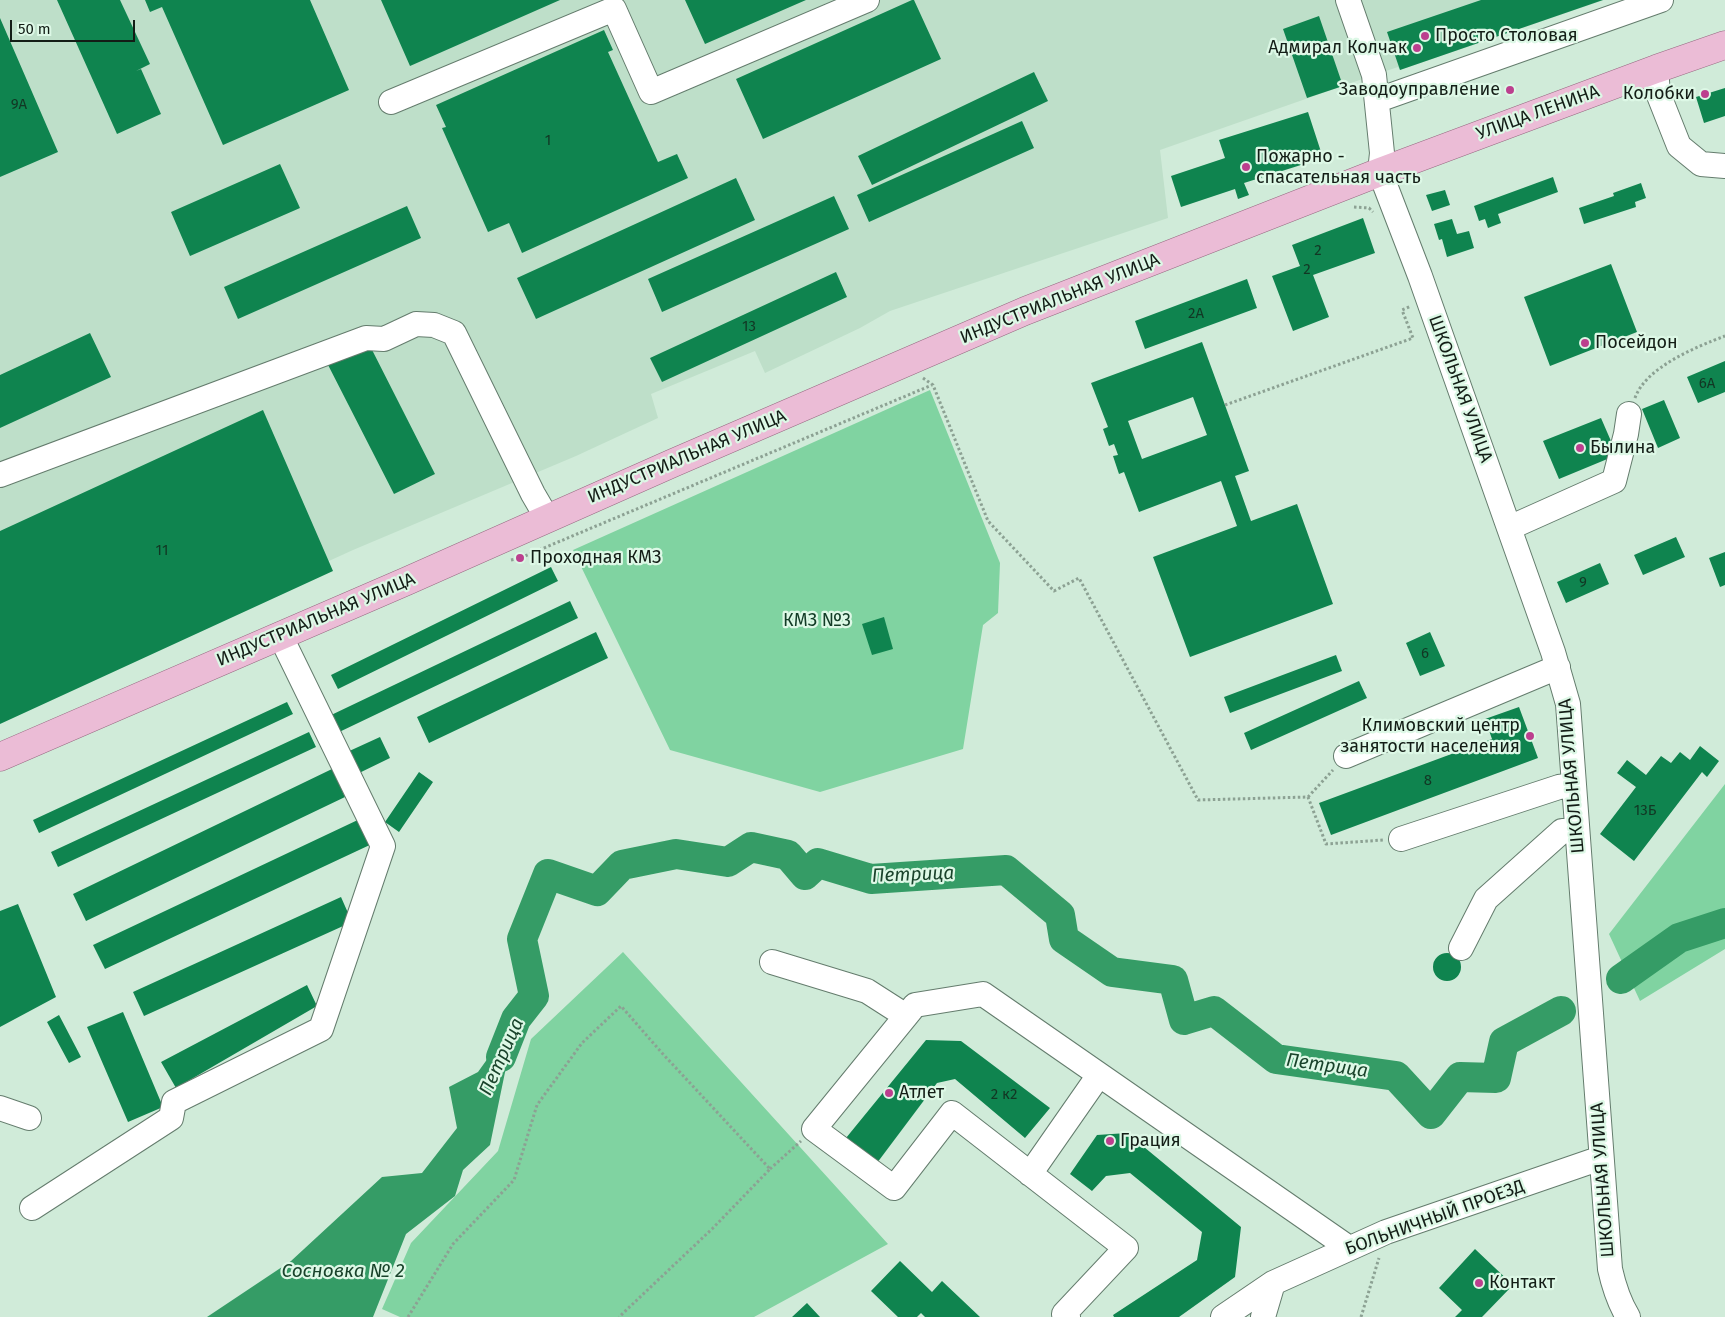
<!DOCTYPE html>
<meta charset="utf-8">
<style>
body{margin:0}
#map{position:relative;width:1725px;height:1317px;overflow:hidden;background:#d0ebd9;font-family:"Fira Sans",sans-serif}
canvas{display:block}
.scale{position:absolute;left:10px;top:20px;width:125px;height:22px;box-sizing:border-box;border:2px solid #131d16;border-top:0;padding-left:6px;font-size:15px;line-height:18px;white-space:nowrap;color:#131d16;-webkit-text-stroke:4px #ddf8e6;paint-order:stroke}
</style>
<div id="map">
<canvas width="1725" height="1317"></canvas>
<div class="scale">50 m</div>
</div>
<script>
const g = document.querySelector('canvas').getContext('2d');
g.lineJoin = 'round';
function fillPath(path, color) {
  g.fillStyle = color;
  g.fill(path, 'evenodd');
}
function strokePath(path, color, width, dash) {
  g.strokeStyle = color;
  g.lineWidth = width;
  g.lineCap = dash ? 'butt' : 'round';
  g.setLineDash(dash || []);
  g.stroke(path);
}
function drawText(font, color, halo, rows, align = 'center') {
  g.font = font + ' "Fira Sans",sans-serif';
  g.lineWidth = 4.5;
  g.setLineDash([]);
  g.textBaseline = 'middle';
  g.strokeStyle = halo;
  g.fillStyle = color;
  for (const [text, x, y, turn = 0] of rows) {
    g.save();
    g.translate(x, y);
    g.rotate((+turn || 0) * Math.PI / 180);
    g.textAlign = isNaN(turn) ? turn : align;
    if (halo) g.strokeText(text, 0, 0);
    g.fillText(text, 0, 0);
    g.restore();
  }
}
fillPath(new Path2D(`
 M0,0H1604L1400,70L1398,67L1374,75L1160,150L1168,218L890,311L860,328L765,373L755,351L651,394L658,418L576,456L353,550L0,711Z`), '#bedfc9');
fillPath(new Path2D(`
 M930,390L1000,563L998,613L983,625L963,749L820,792L670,750L573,550Z
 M1725,784V949L1640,1001L1609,934Z
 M623,952L888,1244L754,1317H400L382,1309L411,1243L498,1151L531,1039Z`), '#80d3a1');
fillPath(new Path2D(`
 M516,1019L490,1145L463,1170L455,1196L406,1234L373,1317H207L291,1261L382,1177L422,1173L457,1128L449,1087L478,1072Z`), '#359c66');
strokePath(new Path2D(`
 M1621,979L1679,938L1725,923
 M501,1057L516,1019L534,996L522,939L548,874L597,891L622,865L676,854L728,862L751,847L788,855L805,875L818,863L871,879L1006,870L1060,915L1064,939L1112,972L1173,980L1184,1020L1214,1011L1276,1059L1396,1076L1431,1114L1460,1077L1496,1078L1504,1042L1561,1011`), '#359c66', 30);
fillPath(new Path2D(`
 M57,0H120L150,64L136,71L141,69L161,114L117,134Z
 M145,0H310L349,90L223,145L162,7L150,12Z
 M381,0H560L410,66Z
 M685,0H806L705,44Z
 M912,0H914L941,59L763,139L736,79Z
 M1481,0H1603L1400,70L1387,32Z
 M1319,16L1343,86L1307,98L1283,29Z
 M0,18L58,152L0,177Z
 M604,30L613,50L608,52L658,162L677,154L688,178L522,253L509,223L488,232L442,128L446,127L436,105Z
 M1034,72L1048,101L872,185L858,156Z
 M1725,88V116L1704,123L1696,97Z
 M1308,112L1323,158L1244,183L1249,195L1238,199L1235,189L1181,207L1171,176L1225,158L1219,140Z
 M1022,121L1034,148L869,222L857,195Z
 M280,164L300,208L190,256L171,212Z
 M1553,177L1558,192L1498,214L1501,223L1488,228L1485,219L1479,221L1474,206Z
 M736,178L755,220L536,319L517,278Z
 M1641,183L1646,198L1635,202L1636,207L1584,224L1579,208L1614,196L1613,193Z
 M1445,190L1450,205L1432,211L1426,195Z
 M834,196L849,229L662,312L648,279Z
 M407,206L421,238L238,319L224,287Z
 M1363,218L1375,253L1313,275L1329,317L1293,331L1272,276L1300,266L1292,245Z
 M1452,219L1457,234L1469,231L1474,248L1447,257L1442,239L1439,240L1434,224Z
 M1611,264L1637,332L1550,366L1524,297Z
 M836,272L847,297L662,382L650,358Z
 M1247,279L1257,308L1145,349L1135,321Z
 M90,333L111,377L0,428V375Z
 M366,338L435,474L394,494L325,359Z
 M1202,342L1249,471L1235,476L1251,521L1297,504L1333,604L1190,657L1153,557L1237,526L1221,481L1139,512L1124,472L1119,474L1113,456L1118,455L1114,444L1109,446L1103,429L1108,427L1091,383ZM1193,397L1207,435L1142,459L1128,421Z
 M1725,361V392L1698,403L1687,377Z
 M1664,400L1680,438L1658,448L1642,409Z
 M263,410L333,571L0,724V531Z
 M1601,418L1617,455L1559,479L1543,441Z
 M1676,537L1685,557L1643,575L1634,555Z
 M1725,552V585L1720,587L1709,558Z
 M1600,563L1609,584L1566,603L1557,582Z
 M551,567L558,581L338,689L331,675Z
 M570,601L578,618L335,734L327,717Z
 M884,617L893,649L872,655L862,624Z
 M596,632L608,658L429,743L417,717Z
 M1430,632L1445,666L1420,676L1406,643Z
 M1336,655L1342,671L1230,713L1224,697Z
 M1359,681L1367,698L1251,750L1244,733Z
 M287,702L293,714L39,833L33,820Z
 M1519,707L1538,758L1331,835L1319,803L1492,739L1485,719Z
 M309,732L316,747L58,867L51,852Z
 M380,737L390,758L355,775L345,753Z
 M1700,746L1719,761L1707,777L1702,772L1634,861L1600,834L1636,787L1617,773L1627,760L1646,775L1661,756L1671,763L1680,752L1690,760Z
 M332,769L345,797L86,921L73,894Z
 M419,772L433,782L399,832L385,822Z
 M362,818L374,843L105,969L93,945Z
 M341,897L352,922L144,1016L133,992Z
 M18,904L56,997L0,1027V911Z
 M1433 967a14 14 0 1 1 28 0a14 14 0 1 1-28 0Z
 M307,985L317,1006L176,1088L161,1062Z
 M123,1012L163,1107L128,1122L87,1027Z
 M59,1015L81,1057L69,1063L47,1022Z
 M926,1040L961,1041L1050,1108L1025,1138L955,1079L937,1083L877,1163L846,1138Z
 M1127,1133L1241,1227L1235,1277L1179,1317H1114L1113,1315L1197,1260L1202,1232L1130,1173L1106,1176L1092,1191L1070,1174L1097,1135Z
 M1475,1249L1513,1285L1482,1317H1455L1462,1310L1439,1288Z
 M900,1261L932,1292L942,1281L980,1317H925L921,1313L917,1317H898L871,1291Z
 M807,1303L820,1317H792Z`), '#0f844f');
const minor = new Path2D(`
 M1348,0L1374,75L1382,153L1380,172L1420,276L1509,528L1553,652L1568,704L1610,1269C1614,1287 1619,1302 1628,1317
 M1656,69L1658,93L1679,146L1701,164L1725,166
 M1378,100L1661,0
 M391,102L614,9L651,92L867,0
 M0,475L366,338L384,339L416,324L434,325L454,333L533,494L547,518
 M1509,528L1614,481L1626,434L1629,414
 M1346,756L1558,667
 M1401,839L1559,787L1574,785
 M1461,948L1486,899L1562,831H1577
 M772,962L867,991L906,1016
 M0,1108L29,1118
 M1030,1174L1099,1075
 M32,1208L171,1118L174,1102L321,1029L383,846L280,635
 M1068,1317L1064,1314L1126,1248L952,1113L894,1188L814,1129L915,1005L983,994L1349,1248
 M1223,1317L1273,1283L1386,1232L1601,1158
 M1263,1317L1273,1283`);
const major = new Path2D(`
 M0,757L407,581L673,463L1025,311L1380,172L1656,69L1725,45`);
strokePath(minor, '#647c6d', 26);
strokePath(major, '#966881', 29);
strokePath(new Path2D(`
 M1354,207L1369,208L1373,212
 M923,378L933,385L988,521L1054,591L1079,578L1198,800L1308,797L1326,844L1383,840
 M1635,398C1646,367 1696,347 1725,336
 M1225,405L1413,338L1402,310L1411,306
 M511,560L520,558L932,385
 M1308,797L1333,770
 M770,1169L801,1141
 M408,1317L453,1244L514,1180L537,1105L582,1043L621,1006L662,1053L770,1169L713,1228L619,1317
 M1361,1317L1379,1258`), '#8ca193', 3, [2.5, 2.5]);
strokePath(minor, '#fff', 24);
strokePath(major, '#ebbcd6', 28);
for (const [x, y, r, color] of [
 [1425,36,5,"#bc3f8e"],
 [1417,48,5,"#bc3f8e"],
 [1510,90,5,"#bc3f8e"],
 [1705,94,5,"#bc3f8e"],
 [1246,167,5,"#bc3f8e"],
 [1585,343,5,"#bc3f8e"],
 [1580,448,5,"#bc3f8e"],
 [520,558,5,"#bc3f8e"],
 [1530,736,5,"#bc3f8e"],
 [889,1093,5,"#bc3f8e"],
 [1110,1141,5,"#bc3f8e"],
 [1479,1283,5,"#bc3f8e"]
]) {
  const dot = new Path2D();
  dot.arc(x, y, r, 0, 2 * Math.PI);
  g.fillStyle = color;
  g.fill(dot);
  strokePath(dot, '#ddf8e6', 2);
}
drawText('15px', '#123724', null, [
 ["9А",19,105],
 ["1",548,141],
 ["2",1318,251],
 ["2",1307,270],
 ["2А",1196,314],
 ["13",749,327],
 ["6А",1707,384],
 ["11",162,551],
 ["9",1583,583],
 ["6",1425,654],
 ["8",1428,781],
 ["13Б",1645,811],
 ["2 к2",1004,1095]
]);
drawText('18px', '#131d16', '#ddf8e6', [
 ["Просто Столовая",1435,36],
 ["Адмирал Колчак",1407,48,"right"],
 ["Заводоуправление",1500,90,"right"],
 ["Колобки",1695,94,"right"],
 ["Пожарно -",1256,157],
 ["спасательная часть",1256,178],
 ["Посейдон",1595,343],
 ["Былина",1590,448],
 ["Проходная КМЗ",530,558],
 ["Климовский центр",1520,726,"right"],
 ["занятости населения",1520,747,"right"],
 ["Атлет",899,1093],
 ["Грация",1120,1141],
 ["Контакт",1489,1283]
], 'left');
drawText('18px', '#131d16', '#ddf8e6', [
 ["УЛИЦА ЛЕНИНА",1538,113,-20],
 ["ИНДУСТРИАЛЬНАЯ УЛИЦА",1060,299,-22],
 ["ШКОЛЬНАЯ УЛИЦА",1460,389,70],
 ["ИНДУСТРИАЛЬНАЯ УЛИЦА",687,457,-23],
 ["ИНДУСТРИАЛЬНАЯ УЛИЦА",316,620,-23],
 ["ШКОЛЬНАЯ УЛИЦА",1572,776,-95],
 ["ШКОЛЬНАЯ УЛИЦА",1603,1180,-94],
 ["БОЛЬНИЧНЫЙ ПРОЕЗД",1435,1218,-20]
]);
drawText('18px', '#123c26', '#ddf8e6', [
 ["КМЗ №3",817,621]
]);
drawText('italic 19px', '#19432b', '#ddf8e6', [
 ["Петрица",913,875,-2],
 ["Петрица",502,1057,-66],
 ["Петрица",1327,1066,8],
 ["Сосновка № 2",343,1272]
]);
</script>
